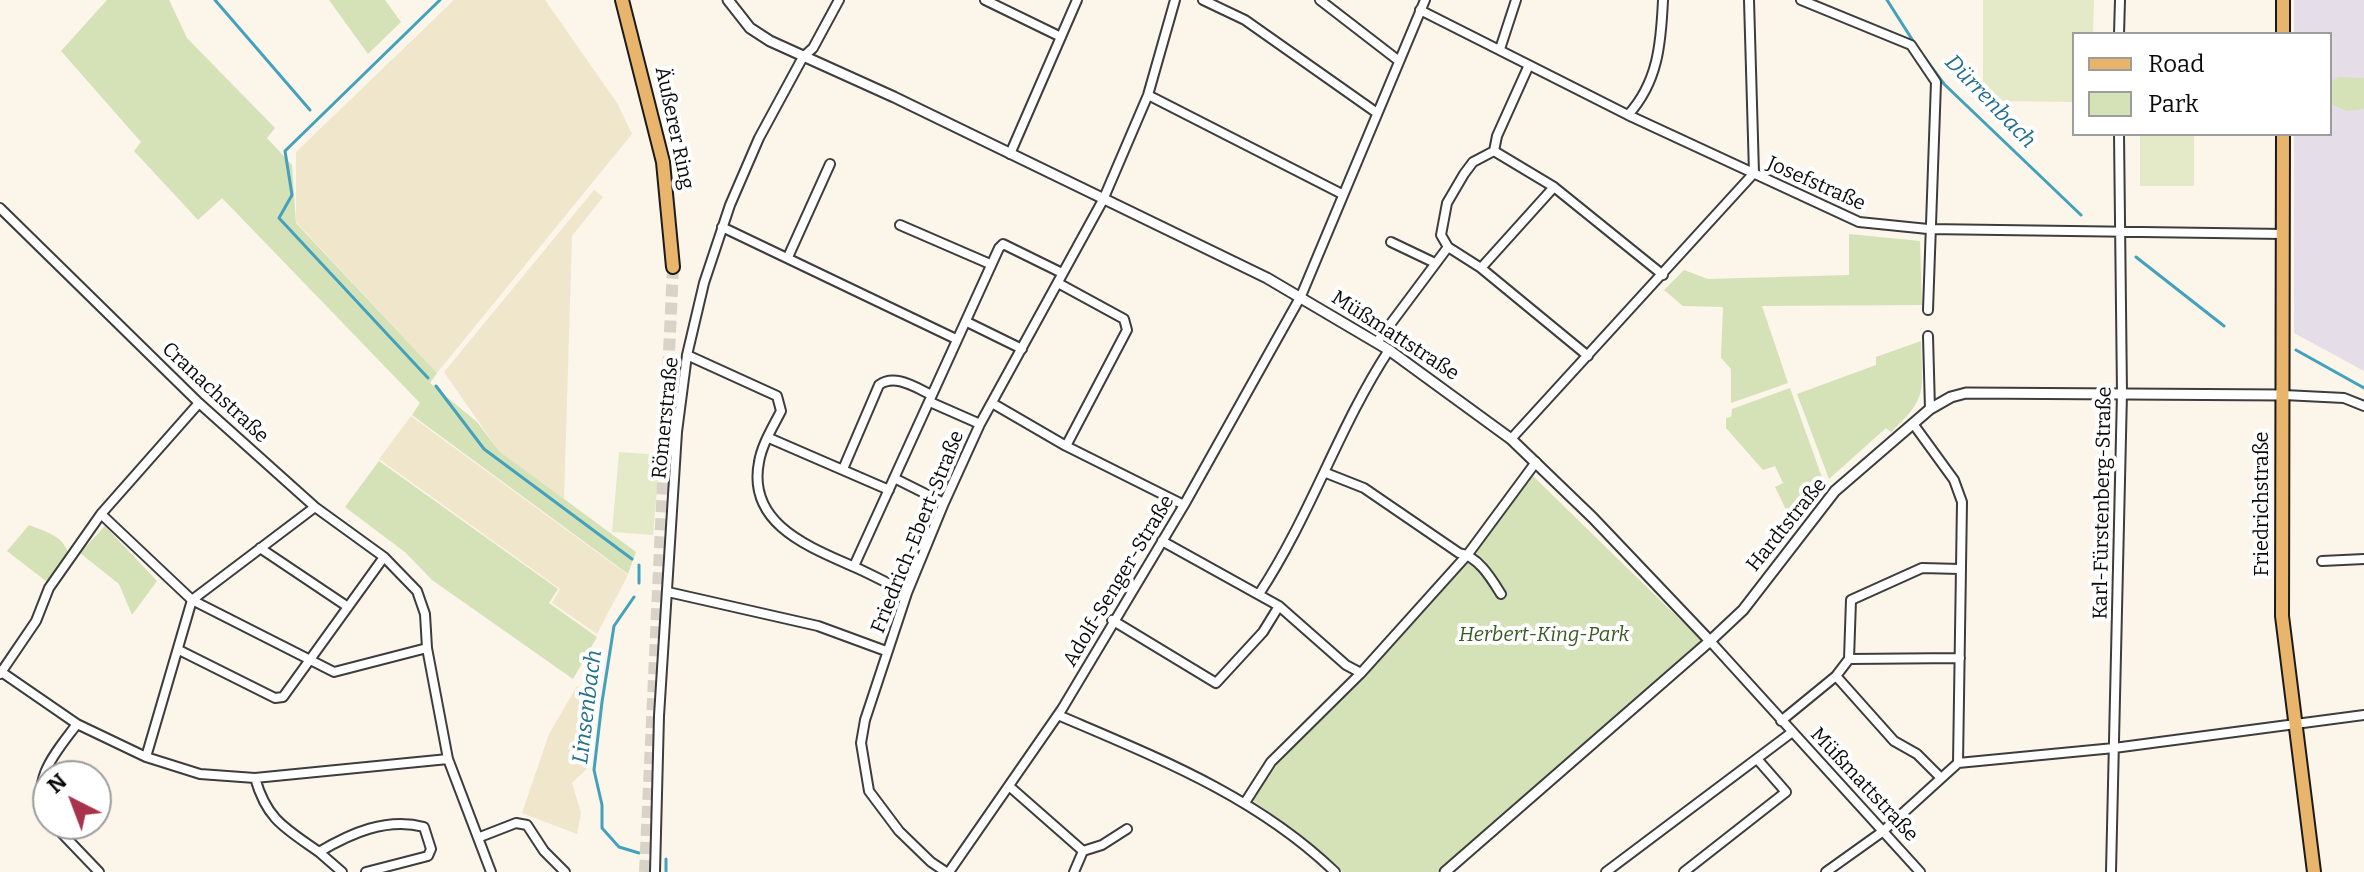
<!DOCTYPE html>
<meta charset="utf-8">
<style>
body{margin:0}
#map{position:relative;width:2364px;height:872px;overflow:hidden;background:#fcf5e9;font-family:Bitter,serif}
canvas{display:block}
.legend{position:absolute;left:2072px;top:32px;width:260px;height:104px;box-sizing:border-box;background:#fff;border:2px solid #9d9d9d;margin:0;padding:10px 14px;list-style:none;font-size:24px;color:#0a0a0a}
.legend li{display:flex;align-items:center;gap:16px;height:40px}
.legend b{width:40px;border:2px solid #9d9d9d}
.north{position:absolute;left:32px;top:760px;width:80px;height:80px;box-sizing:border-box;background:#fff;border:2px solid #9d9d9d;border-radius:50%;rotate:318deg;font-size:22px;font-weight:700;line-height:32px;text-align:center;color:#0a0a0a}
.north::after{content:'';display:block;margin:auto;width:28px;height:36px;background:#a9324c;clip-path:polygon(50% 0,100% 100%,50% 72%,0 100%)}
</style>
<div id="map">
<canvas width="2364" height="872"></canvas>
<ul class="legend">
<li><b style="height:10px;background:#e9b56c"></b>Road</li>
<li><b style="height:22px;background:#d5e2b7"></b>Park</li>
</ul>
<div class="north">N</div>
</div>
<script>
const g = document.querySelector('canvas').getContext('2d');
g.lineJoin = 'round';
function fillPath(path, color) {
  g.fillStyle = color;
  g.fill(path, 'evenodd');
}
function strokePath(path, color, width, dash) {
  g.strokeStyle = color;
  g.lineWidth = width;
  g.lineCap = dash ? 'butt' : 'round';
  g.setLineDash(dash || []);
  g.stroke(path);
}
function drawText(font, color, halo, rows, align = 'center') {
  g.font = font + ' Bitter,serif';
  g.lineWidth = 8;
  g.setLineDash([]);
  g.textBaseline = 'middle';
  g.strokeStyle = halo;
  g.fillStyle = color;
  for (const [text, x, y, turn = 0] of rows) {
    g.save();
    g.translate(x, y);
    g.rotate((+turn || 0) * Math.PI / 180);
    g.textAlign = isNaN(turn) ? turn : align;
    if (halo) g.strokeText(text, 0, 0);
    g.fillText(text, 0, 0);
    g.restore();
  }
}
fillPath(new Path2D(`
 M2294,0H2364V371L2294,333V134H2330V34H2294Z`), '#e5dee8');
fillPath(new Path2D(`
 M454,0H545L617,103L632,134L437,373L296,222V152Z
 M594,190L603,197L572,236L564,499L499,451L444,372Z
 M411,416L628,575L597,634L552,603L560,589L379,459Z
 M577,686L598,701L590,766L572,783L581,813L577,834L522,813L549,734Z`), '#efe6cc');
fillPath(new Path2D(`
 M107,0H169L187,38L275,128L267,138L292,165L296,223L437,373L430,383L477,422L499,451L636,552L628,574L412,415L420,403L222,198L198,220L134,151L141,142L61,51Z
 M329,0H385L401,22L368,54Z
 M2339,77L2364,78V109L2346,111L2330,103V82Z
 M1849,234L1920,241L1922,305L1762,306L1788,383L1731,403V369L1721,358L1723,307L1683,306L1664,290L1684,270L1708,279L1849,275Z
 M1921,341C1922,391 1929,397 1891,432L1886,428L1829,479L1797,394L1876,365V357Z
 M1790,388L1824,483L1792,522L1775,487L1783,483L1775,466L1763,470L1726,428V418L1731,417L1732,409Z
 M379,461L558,589L549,603L597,637L573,679L432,580L406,553L345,507Z
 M1533,476L1703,642L1437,872H1343L1301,835L1252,800L1277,765L1470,559Z
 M29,525C46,532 63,535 69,555L51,585L7,551Z
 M105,526L157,581L132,615L119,584L80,553Z`), '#d5e2b7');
fillPath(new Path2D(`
 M1983,0H2094L2093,34H2074V102L1996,101L1983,93Z
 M2140,134H2194V186H2140Z
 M619,452L660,455L653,535L612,532Z`), '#e4eac8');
strokePath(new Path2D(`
 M215,0L310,110
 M1887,0L1915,44
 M1924,57L1944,84L2081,215
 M2136,257L2224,326
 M2296,350L2364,388
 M428,378L279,218L292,195L285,151L440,0
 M436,386L484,449L632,559
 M639,565V583
 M634,597L614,626L602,702L594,770L602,805V828L619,847L639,853
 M666,871V859`), '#43a1bd', 3);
strokePath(new Path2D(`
 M645,872L673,267`), '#d8d2c8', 12, [12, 6]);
const minor = new Path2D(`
 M985,0L1061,37
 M1203,0L1245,20L1377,113
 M1320,0L1399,61
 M1801,0L1911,45L1936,82L1928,310
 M1420,10L1628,115L1859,222L1928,229L2284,234
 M2119,34L2120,0
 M1500,49L1516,0
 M1148,95L1342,194
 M1628,115C1658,82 1661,44 1663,0
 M1494,151L1497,136L1529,65
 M1010,154L1077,0
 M0,208L199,403L315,507L384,557L417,591L425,614L427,648L448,759L491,872
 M900,225L990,264
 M722,227L956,339
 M1391,242L1435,263
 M788,257L830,164
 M1481,268L1554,187
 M1058,283L1124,319L1127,330L1066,446
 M967,322L1022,349
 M1928,336L1930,409
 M1377,342L1448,247
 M687,355L777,396L781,411C773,427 762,444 759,462C747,523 807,546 852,566C871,574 889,584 907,593
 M1588,356L1481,268L1448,247L1441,235L1447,203L1464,174L1473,162L1494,151L1554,187L1663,275
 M2284,395L2344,398L2364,406
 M930,402L980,424
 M199,403L101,514L192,600L334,672L427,648
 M992,403L1066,446L1184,505
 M1914,425L1954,480L1962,502L1958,763
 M769,438L889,490
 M1511,439L1754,173L1749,0
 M843,469L879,385C895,373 916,388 932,395
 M1326,473L1364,488L1459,553C1478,556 1491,578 1501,594
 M894,478L944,503
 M1162,541L1279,606L1346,665L1361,673
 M260,548L348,607
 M2322,561L2364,559
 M854,566L999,248L1003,244L1062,273
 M668,592L818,626L886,651
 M1259,594C1311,515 1338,428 1389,350
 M1112,620L1216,683L1263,632L1279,606
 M1710,641L1920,872
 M179,650L275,698L283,697L384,557
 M1849,659L1851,600L1922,568L1960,569
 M0,671L77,724L146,757L200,774L255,778L448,759
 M0,674L36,621L49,588L101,514
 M1836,676L1894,741L1917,754L1941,778
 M1058,715C1158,758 1256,796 1335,872
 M1781,721L1836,676L1849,659L1960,658
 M146,757L192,600L315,507
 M1958,763L2114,748L2364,715
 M255,778C267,820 285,828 319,852C351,833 387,817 424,827L431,849L428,856L366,872
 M1009,786L1083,851L1074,872
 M1246,801L1271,762L1361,673L1468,554L1536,462
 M48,815C28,781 57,751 77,724
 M53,824L99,872
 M480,837L516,823L527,825L544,851L565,872
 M1083,851L1102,845L1127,829
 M319,852L342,872
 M655,872L659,716L677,432L687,355L704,283L730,205L759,138L803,57L813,48L839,0
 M946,872L931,862L899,831L869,791L861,743L865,720L907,593L944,503L980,424L1103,200L1148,95L1175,0
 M949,872L1062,709L1184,505L1301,296L1425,0
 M1606,872L1791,733
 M1684,872L1786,792L1758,760
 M1826,872L1882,832L1958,763
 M2111,872L2122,393L2119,134`);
const tertiary = new Path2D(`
 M728,0L750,28L770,41L894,97L1267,278L1389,350L1511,439L1593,518L1710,641
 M1445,872L1710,641L1743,610L1835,491L1930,409L1951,397L1966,393L2284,395`);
const primary = new Path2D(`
 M622,0L663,162L673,267
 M2283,0V34
 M2283,134L2282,616L2314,872`);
strokePath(minor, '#3d3d3d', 12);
strokePath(tertiary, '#3d3d3d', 13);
strokePath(primary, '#1b1b1b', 16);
strokePath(minor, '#fff', 8);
strokePath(tertiary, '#fff', 9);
strokePath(primary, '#e9b56c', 12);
drawText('20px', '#0a0a0a', '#fff', [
 ["Äußerer Ring",674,128,78],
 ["Josefstraße",1816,184,24],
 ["Müßmattstraße",1395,336,33],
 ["Cranachstraße",215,393,43],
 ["Römerstraße",666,418,-84],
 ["Karl-Fürstenberg-Straße",2103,503,-89],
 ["Friedrichstraße",2262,504,-90],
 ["Hardtstraße",1787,525,-51],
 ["Friedrich-Ebert-Straße",918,532,-68],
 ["Adolf-Senger-Straße",1119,581,-59],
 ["Müßmattstraße",1864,785,47]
]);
drawText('italic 20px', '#375922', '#fff', [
 ["Herbert-King-Park",1544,635]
]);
drawText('italic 22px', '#22708c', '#fff', [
 ["Dürrenbach",1990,102,46],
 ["Linsenbach",588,707,-83]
]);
</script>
